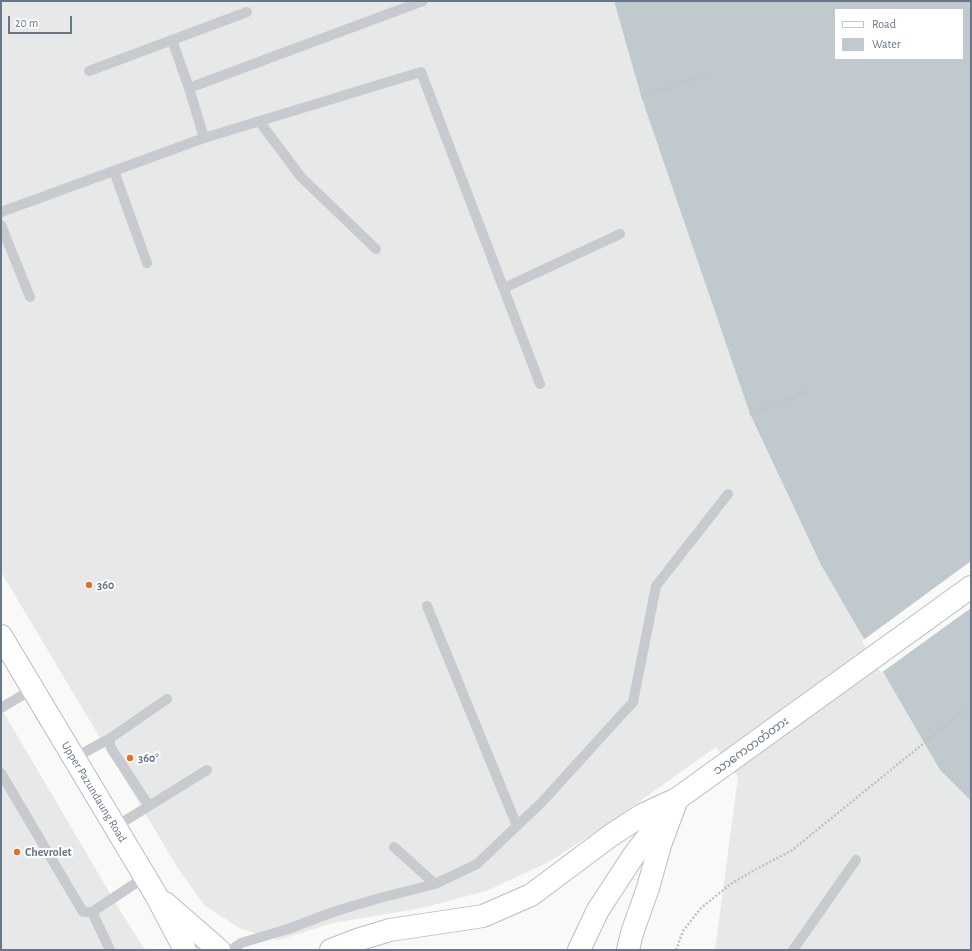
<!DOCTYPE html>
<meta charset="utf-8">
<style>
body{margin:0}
#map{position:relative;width:972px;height:951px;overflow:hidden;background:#f9f9f7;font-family:"Alegreya Sans",sans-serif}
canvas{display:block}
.frame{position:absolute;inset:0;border:2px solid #687688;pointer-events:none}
.legend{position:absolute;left:834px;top:8px;width:130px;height:52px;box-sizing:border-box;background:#fff;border:1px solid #c3c8cf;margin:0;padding:5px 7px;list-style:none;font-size:12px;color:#687688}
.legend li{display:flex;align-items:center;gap:8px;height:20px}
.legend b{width:20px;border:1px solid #c3c8cf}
.scale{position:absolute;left:8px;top:16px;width:64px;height:18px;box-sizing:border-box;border:2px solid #687688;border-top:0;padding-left:5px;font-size:12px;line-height:14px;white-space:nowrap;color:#687688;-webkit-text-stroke:3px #fff;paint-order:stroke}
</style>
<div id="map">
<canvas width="972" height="951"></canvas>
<div class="frame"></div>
<ul class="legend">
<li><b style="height:5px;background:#fff"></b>Road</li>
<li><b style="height:11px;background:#c0c9ce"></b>Water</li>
</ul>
<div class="scale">20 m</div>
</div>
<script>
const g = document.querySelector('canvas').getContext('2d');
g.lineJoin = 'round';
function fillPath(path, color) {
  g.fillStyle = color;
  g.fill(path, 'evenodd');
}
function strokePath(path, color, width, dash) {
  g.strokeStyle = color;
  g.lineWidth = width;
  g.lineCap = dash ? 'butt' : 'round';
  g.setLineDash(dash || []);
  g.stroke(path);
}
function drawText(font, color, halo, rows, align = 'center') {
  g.font = font + ' "Alegreya Sans","Noto Sans Myanmar",sans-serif';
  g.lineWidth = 4;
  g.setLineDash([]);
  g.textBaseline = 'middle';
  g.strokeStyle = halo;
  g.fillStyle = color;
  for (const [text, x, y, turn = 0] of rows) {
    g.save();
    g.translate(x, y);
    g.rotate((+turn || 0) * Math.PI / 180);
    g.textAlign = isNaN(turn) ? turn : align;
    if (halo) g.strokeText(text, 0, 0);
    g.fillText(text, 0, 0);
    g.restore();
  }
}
fillPath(new Path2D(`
 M1,1H614L641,96L750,414L821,565L940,770L971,801V950H715L738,777L716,747L612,821L549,862L486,891L422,908L333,923L279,940L241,929L204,905L176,865L1,572Z
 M1,708L121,912L145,950H1Z`), '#e7e8e8');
fillPath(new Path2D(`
 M614,1H971V801L940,770L821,565L750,414L641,96ZM835,9H963V59H835Z`), '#c0c9ce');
fillPath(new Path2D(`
 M971,561V608L881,673L862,641Z`), '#f9f9f7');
const secondary = new Path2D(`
 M579,950L598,910L634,855L677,799L971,587`);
const primary = new Path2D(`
 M1,636L156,895L185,950
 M165,903L219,950
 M331,950L360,939L390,930L483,916L531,895L610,836L642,815L677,799
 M628,950L632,933L648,888L660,845L677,799`);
strokePath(secondary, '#b9bdc3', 24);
strokePath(primary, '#babdc2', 24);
strokePath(new Path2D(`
 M641,96L707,75
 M750,414L808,391
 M676,950L683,931L701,908L732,883L760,867L791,851L971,705`), '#bfc1c4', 2.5, [2, 2]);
strokePath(new Path2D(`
 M172,40L189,88
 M89,71L247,12
 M259,121L301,177L376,249
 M204,138L189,88L423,1
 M114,171L147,263
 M1,212L204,138L421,72L540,384
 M1,225L30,297
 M504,288L620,234
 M427,606L517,826
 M1,708L33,689
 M74,758L109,739
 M1,773L83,912H92L145,877
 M149,806L111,748L109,739L167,699
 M115,827L207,770
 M394,847L435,884
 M92,912L110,950
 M231,950L241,943L288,929L333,912L376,899L435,884L477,864L542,802L633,702L656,586L728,494
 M793,950L856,860`), '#c7cace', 10);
strokePath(secondary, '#fff', 22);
strokePath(primary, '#fff', 22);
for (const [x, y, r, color] of [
 [89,585,4,"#e36f2d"],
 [130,758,4,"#e36f2d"],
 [17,852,4,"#e36f2d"]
]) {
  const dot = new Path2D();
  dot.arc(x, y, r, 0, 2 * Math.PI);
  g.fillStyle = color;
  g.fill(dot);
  strokePath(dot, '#fff', 1.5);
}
drawText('bold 12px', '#687688', '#fff', [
 ["360",97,585],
 ["360°",138,758],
 ["Chevrolet",25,852]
], 'left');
drawText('12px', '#687688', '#fff', [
 ["သာကေတတံတား",751,746,-36],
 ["Upper Pazundaung Road",94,792,59]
]);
</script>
